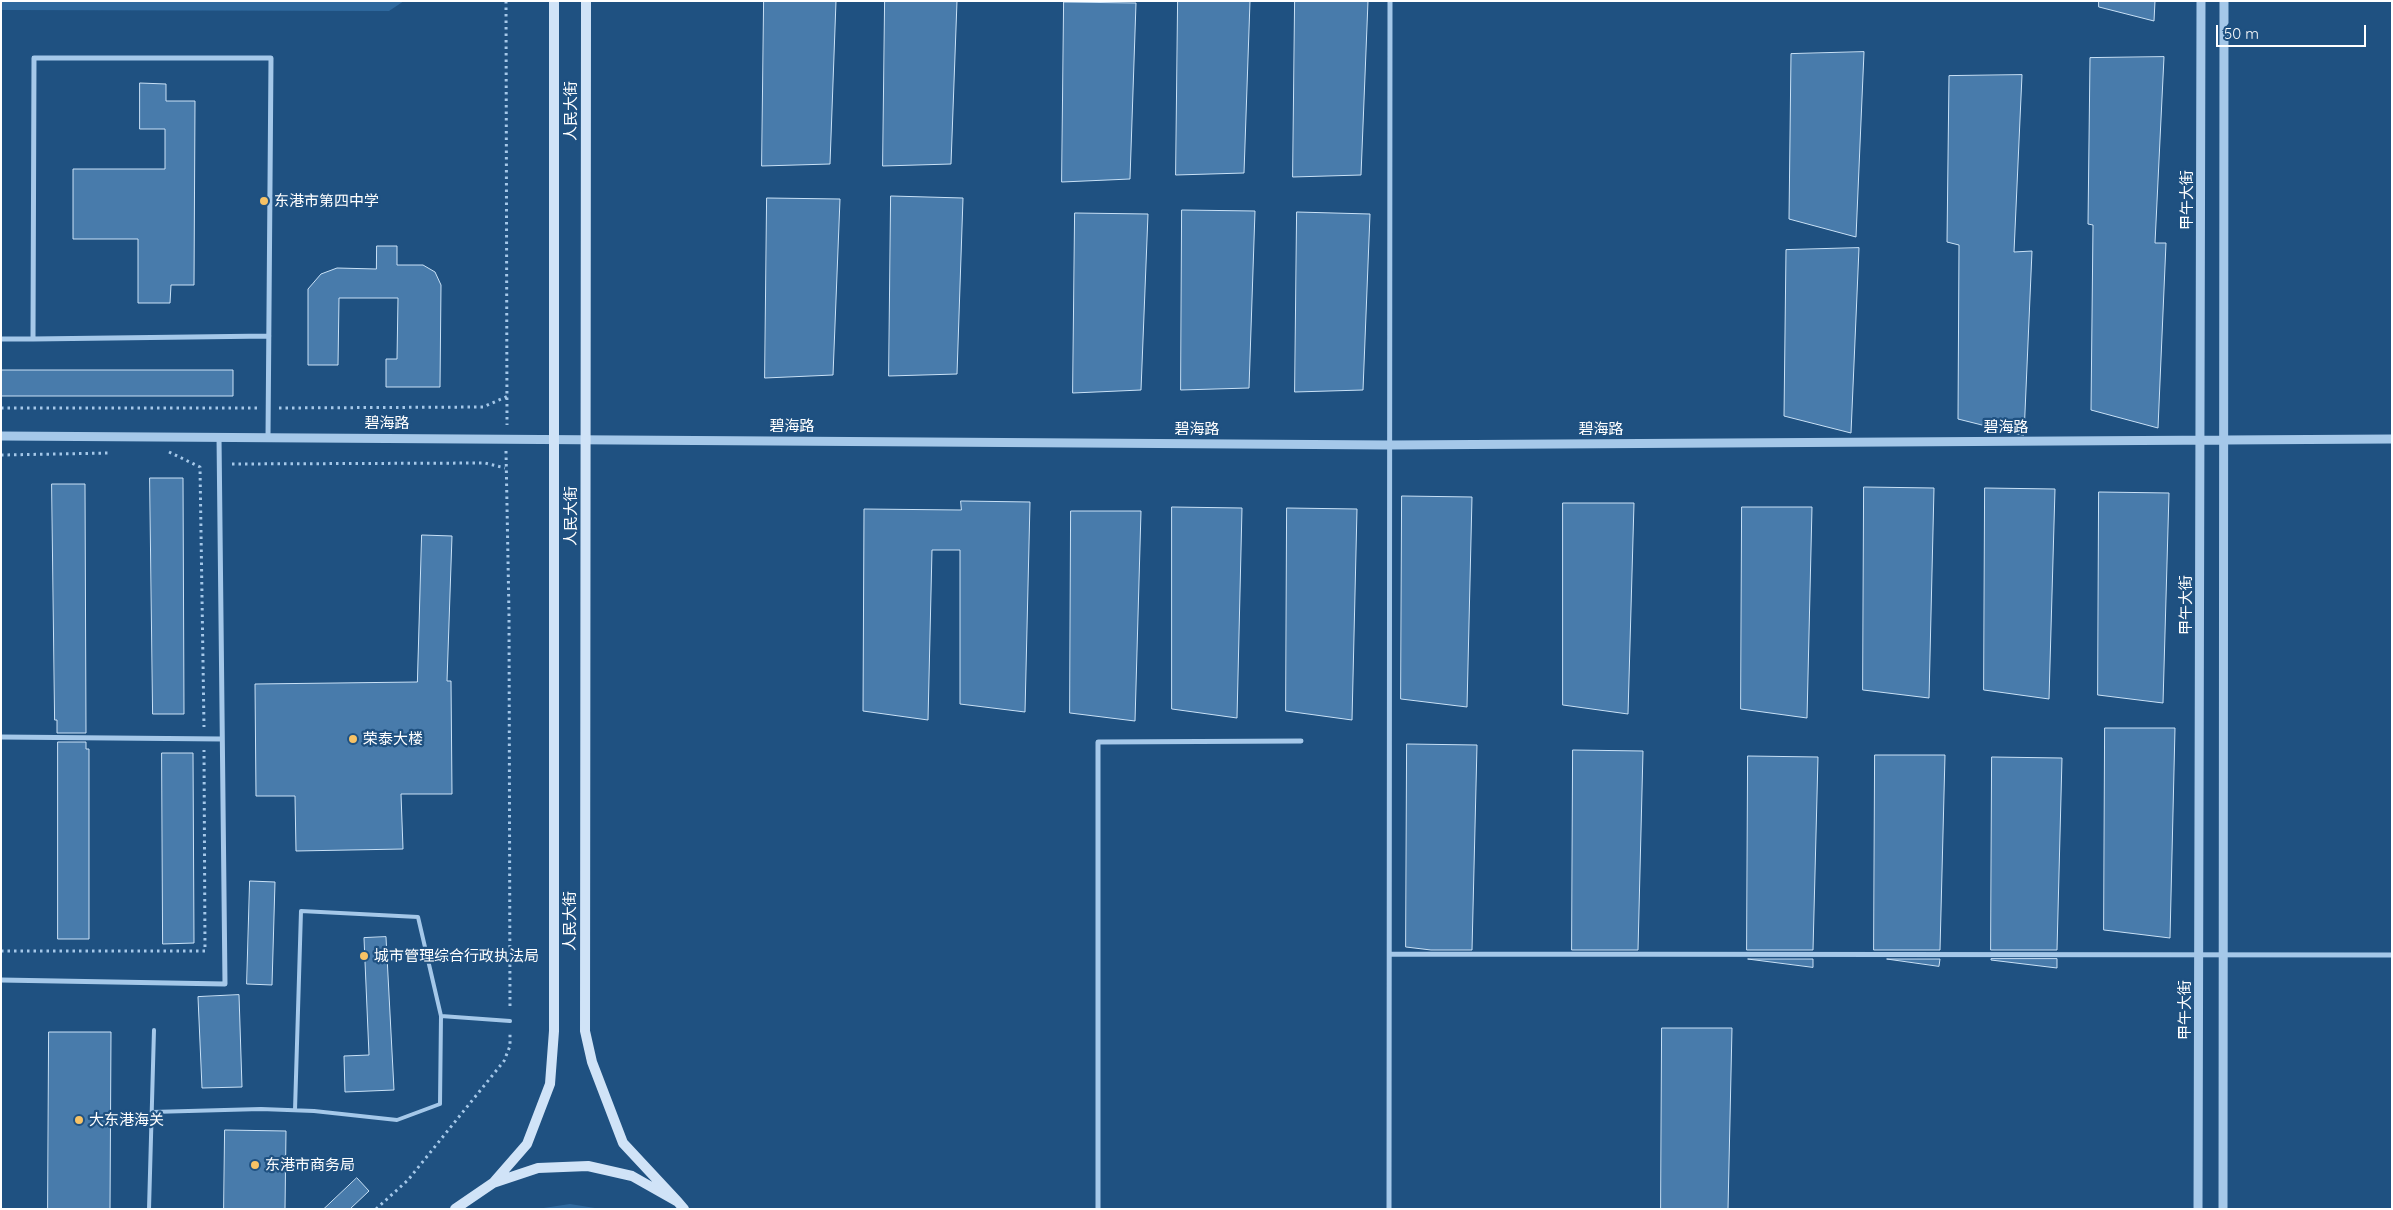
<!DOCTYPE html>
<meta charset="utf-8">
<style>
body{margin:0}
#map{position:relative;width:2393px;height:1210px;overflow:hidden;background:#1f5181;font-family:Quicksand,sans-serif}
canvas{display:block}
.frame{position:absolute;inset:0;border:2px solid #fff;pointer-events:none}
.scale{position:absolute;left:2216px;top:25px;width:150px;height:22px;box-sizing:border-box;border:2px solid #fff;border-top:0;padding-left:6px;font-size:15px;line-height:18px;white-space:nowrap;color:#fff;-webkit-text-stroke:4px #1f5181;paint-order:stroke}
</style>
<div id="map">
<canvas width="2393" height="1210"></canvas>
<div class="frame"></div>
<div class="scale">50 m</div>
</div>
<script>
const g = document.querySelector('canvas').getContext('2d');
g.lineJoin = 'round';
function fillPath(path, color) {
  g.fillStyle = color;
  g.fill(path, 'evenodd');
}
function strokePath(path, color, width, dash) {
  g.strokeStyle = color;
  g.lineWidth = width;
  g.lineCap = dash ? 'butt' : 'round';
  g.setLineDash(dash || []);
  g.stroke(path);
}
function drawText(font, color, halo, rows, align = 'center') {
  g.font = font + ' Quicksand,"Noto Sans SC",sans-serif';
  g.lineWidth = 4.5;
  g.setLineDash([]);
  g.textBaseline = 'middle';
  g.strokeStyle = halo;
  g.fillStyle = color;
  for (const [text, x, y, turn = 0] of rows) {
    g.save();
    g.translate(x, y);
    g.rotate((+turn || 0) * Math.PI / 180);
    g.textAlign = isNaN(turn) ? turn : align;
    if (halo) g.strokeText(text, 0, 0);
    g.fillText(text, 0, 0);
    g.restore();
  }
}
fillPath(new Path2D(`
 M1,1H404L389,11L1,10Z
 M570,1204L601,1209H537Z`), '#2f699e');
const building = new Path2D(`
 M764,1H836L830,164L762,166Z
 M885,1H957L951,164L883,166Z
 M1178,1H1250L1244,173L1176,175Z
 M1295,1H1368L1361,175L1293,177Z
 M2099,1H2155L2154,21L2099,7Z
 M1064,2L1136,3L1130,179L1062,182Z
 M1864,52L1856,237L1789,219L1791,54Z
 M2164,57L2155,243H2166L2158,428L2091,410L2093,225L2088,224L2090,58Z
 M2022,75L2014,252L2032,251L2024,435H2022L1958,419L1959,245L1947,242L1949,76Z
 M140,83L166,84V101H195L194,285H171L170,303H138V239H73V169H165V129H140Z
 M891,196L963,198L957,374L889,376Z
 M767,198L840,199L833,375L765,378Z
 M1182,210L1255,211L1249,388L1181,390Z
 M1297,212L1370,214L1363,390L1295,392Z
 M1075,213L1148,214L1141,390L1073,393Z
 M377,246H397V265H423L435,272L441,285L440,387H386V359H397L398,298H339L338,365H308V289L321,274L337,268L376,269Z
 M1859,248L1851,433L1784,416L1786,250Z
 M1,370H233V396H1Z
 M150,478H183L184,714H153Z
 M52,484H85L86,733H57V720H55Z
 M1864,487L1934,488L1929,698L1863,690Z
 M1985,488L2055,489L2049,699L1984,690Z
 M2099,492L2169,493L2163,703L2098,695Z
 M1402,496L1472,497L1467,707L1401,699Z
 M961,501L1030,502L1025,712L960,704V550H932L928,720L863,711L864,509L961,510Z
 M1563,503H1634L1628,714L1563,705Z
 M1172,507L1242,508L1237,718L1172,709Z
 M1742,507H1812L1807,718L1741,709Z
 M1287,508L1357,509L1352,720L1286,711Z
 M1071,511H1141L1135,721L1070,713Z
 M422,535L452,536L447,681H451L452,794H401L403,849L296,851L295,796H256L255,684L417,682Z
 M2105,728H2175L2170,938L2104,930Z
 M58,742H86V749H89V939H58Z
 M1407,744L1477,745L1472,950H1431L1406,947Z
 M1573,750L1643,751L1638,950H1572Z
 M162,753H193L194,943L163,944Z
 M1875,755H1945L1940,950H1874Z
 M1748,756L1818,757L1813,950H1747Z
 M1992,757L2062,758L2057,950H1991Z
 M250,881L275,882L272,985L247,984Z
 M386,937L394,1090L345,1092L344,1056L369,1055L364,938Z
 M1748,959H1813V967Z
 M1887,959H1940L1939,966Z
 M2057,959V968L1991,960V959Z
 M239,995L242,1087L202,1088L198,997Z
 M1662,1028H1732L1728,1209H1661Z
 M49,1032H111L110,1209H48Z
 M225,1130L286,1131L285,1209H224Z
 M357,1178L369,1191L350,1209H324Z`);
fillPath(building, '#487bab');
strokePath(building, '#c9e1f6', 1);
strokePath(new Path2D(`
 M506,1L507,425
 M1,408H258
 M279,408L483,407L508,396
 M506,451L509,615L510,1010
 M169,452L200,467L204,727
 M1,455L111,453
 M232,464L485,463L505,468
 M1,951H205L204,750
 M376,1209L408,1180L504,1061L510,1046V1031`), '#a5c8e9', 3, [2.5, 4]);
strokePath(new Path2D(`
 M295,1110L301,911L418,917L441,1016
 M152,1112L261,1109L314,1111L397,1120L440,1104L441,1016L510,1021
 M149,1209L154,1030`), '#a5c8e9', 4);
strokePath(new Path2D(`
 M1,339H33
 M268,437L271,58H34L33,339L269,336
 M1,737L222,739
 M1390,954L2392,955
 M1,980L225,984L219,436
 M1098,1209V742L1301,741
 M1389,1209L1390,1`), '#a5c8e9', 5);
strokePath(new Path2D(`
 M1,436L1390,445L2392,439
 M2198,1209L2201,1
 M2223,1209L2224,1`), '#a5c8e9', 9);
strokePath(new Path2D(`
 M586,1L585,1031L592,1062L623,1143L678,1202
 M493,1183L527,1144L550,1084L554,1031V1
 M455,1209L493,1183L538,1168L588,1166L632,1176L678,1202L684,1209`), '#d0e3f7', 10);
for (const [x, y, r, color] of [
 [264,201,5,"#f7c265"],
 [353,739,5,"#f7c265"],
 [364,956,5,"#f7c265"],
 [79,1120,5,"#f7c265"],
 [255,1165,5,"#f7c265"]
]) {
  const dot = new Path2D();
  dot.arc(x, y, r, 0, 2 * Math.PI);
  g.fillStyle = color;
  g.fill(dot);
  strokePath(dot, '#1f5181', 2);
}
drawText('15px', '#fff', '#1f5181', [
 ["人民大街",571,111,-90],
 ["甲午大街",2187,200,-90],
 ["碧海路",387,423],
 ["碧海路",792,426],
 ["碧海路",2006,427],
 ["碧海路",1197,429],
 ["碧海路",1601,429],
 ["人民大街",571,516,-90],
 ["甲午大街",2186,605,-90],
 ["人民大街",570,921,-90],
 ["甲午大街",2185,1010,-90]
]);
drawText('15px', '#fff', '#1f5181', [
 ["东港市第四中学",274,201],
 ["荣泰大楼",363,739],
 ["城市管理综合行政执法局",374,956],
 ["大东港海关",89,1120],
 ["东港市商务局",265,1165]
], 'left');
</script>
